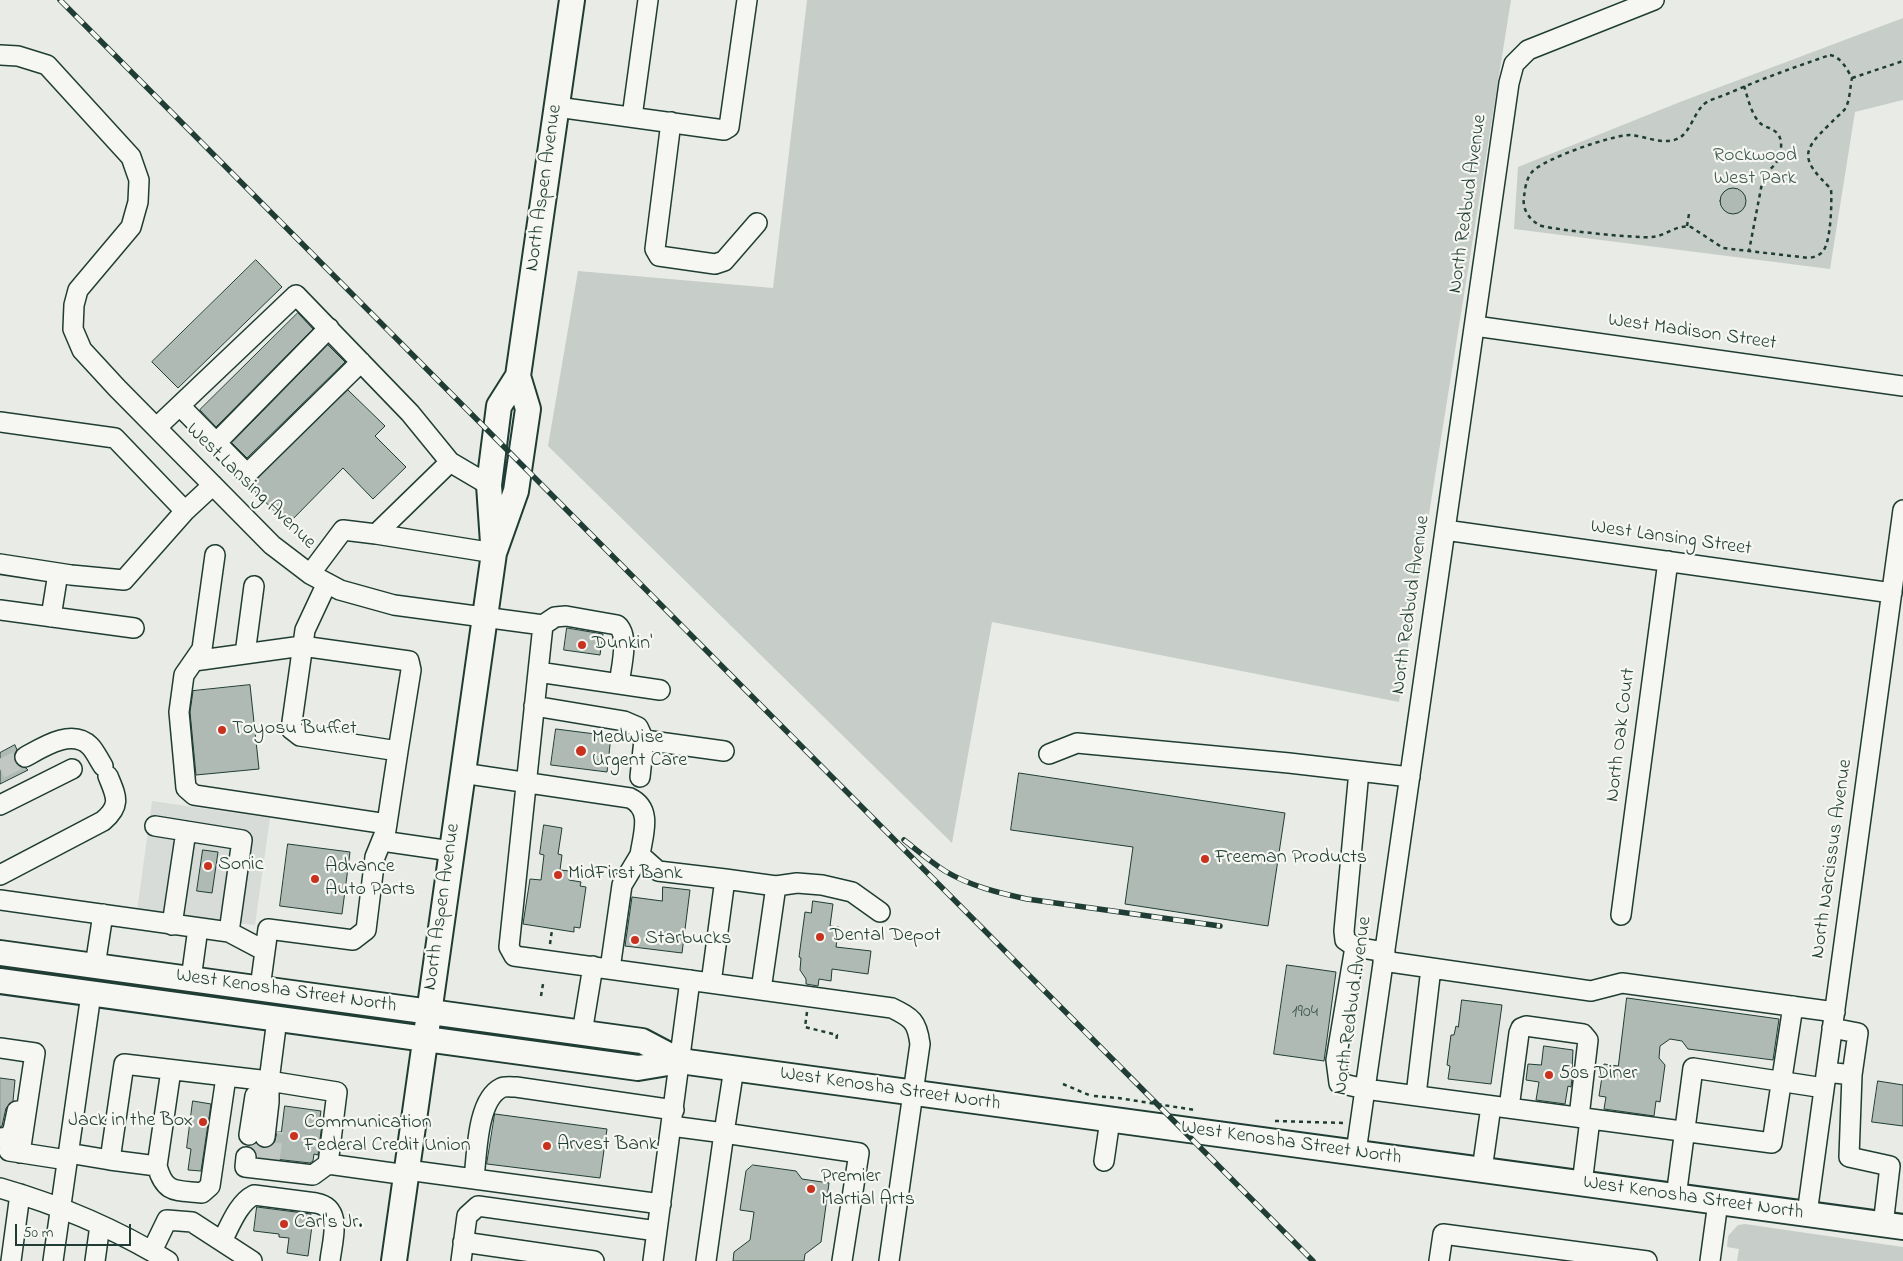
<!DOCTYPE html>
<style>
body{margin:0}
#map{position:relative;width:1903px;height:1261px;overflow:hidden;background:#e9ebe7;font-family:"Indie Flower",sans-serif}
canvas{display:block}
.scale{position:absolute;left:15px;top:1224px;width:116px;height:22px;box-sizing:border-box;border:2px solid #1f3d34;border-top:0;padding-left:6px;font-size:15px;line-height:18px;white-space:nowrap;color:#1f3d34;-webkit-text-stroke:4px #f6f6f2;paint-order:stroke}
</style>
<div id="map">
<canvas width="1903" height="1261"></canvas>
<div class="scale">50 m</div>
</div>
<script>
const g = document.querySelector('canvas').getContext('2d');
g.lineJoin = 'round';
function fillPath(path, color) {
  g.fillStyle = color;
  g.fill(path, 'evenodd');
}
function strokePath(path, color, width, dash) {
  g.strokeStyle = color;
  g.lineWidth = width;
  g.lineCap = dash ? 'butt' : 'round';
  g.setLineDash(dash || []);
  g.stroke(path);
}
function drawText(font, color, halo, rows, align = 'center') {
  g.font = font + ' "Indie Flower",sans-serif';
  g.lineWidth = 4.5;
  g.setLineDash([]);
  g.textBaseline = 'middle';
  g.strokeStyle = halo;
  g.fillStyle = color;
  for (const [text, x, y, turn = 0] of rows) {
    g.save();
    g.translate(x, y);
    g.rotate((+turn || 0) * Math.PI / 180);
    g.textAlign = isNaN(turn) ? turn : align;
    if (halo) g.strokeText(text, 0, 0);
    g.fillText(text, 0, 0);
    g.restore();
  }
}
fillPath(new Path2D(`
 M152,801L270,818L255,925L137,911Z`), '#d8dcd8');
fillPath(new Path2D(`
 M807,0H1511L1399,702L992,622L952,843L548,446L578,271L773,288Z
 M1903,18V100L1855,112L1830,269L1514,229L1518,167L1680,102Z
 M1745,1224L1903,1247V1261H1737L1739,1249L1727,1247L1728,1236L1738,1225Z`), '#c7cec9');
const building = new Path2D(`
 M1720 201a13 13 0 1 1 26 0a13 13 0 1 1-26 0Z
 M256,260L282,287L178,388L152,362Z
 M298,313L313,329L216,427L200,410Z
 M328,345L345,362L247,458L232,443Z
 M348,390L385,426L375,436L406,467L373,499L343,468L288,524L249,486Z
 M567,628L603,634L600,655L564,650Z
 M250,685L259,769L196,775L190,712L193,691Z
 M556,729L611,736L607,772L551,765Z
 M15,745L17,750L14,756L15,762L19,766L26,768L28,770L0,784V753Z
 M1019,773L1285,813L1268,926L1125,904L1133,847L1011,830Z
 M544,825L562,828L558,854L562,855L560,870L570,871L569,880L581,882L580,886L586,887L580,928L574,927V932L523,924L530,879L541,880L544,855L540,854Z
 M288,844L350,852L342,914L280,906Z
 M203,850L218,852L212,893L197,891Z
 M663,887L690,890L682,953L625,946L632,897L662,901Z
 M813,901L833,904L830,926L839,927L836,947L871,951L868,974L832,969L831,981L819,979L818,986L806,984V979L800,970L801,958L799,957L805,912L811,913Z
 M1287,965L1336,972L1324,1061L1274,1054Z
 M1627,998L1779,1019L1773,1060L1688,1049L1682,1041L1670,1039L1660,1046L1659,1058L1665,1065L1660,1102L1656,1101L1654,1116L1604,1109L1606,1097L1599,1096L1604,1064L1618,1066Z
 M1462,1000L1502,1005L1491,1084L1448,1079L1450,1066L1447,1065L1451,1035H1454L1456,1026L1458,1027Z
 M1544,1046L1573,1050L1572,1070H1573L1571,1087L1568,1086L1565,1104L1536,1100L1539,1082L1526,1080L1528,1064L1541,1065Z
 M0,1078L15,1080L13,1101L6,1108L2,1126L0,1127Z
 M1878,1081L1903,1085V1126L1872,1122Z
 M193,1101L211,1104L201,1171L188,1170L191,1149L187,1148Z
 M285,1106L321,1111L319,1124H322L318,1155L314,1154L313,1161L310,1163L257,1157L253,1148L248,1146L256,1143L264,1148L274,1144L277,1132H281Z
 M495,1114L607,1129L600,1178L487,1164Z
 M753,1165L796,1171L802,1179L829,1183L821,1242L805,1254L804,1261H733L734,1252L750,1240L754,1212L740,1210L746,1171Z
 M257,1207L311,1214L310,1218H313L308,1256L287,1253L289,1238L279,1237V1234L254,1231Z`);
fillPath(building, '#b0bab5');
strokePath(building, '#1f3d34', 1);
strokePath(new Path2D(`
 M0,769L25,757
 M254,1158L257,1136
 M270,1161L274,1131`), '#c1c8c3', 19, [19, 9]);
const minor = new Path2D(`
 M0,55L18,56L47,65L131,157L139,180L138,202L131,227L78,290L74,305L73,329L82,350L117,388L272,545L310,574L340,590L394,605L543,625L538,672L660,690
 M557,107L724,130L729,127L747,0
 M632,117L648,0
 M671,122L655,249L659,256L715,264L724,261L757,223
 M1475,326L1903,386
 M180,406L247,474L361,362
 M0,422L115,438L185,511L213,485
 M157,427L296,295L410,413L450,462L489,485
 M216,443L329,328
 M450,462L376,534L494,553
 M1445,530L1892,593
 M215,555L202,649L184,675L179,712L186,788L194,795L387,824
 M0,564L71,575L124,580L185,511
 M310,574L343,530L376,534
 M0,610L134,628
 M51,617L58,573
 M543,625L555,617L566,616L617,625C630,635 621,668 619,684
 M245,654L254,586
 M194,661L302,646L409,661L411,670L398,751
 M538,672L509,947L514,956L892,1008C912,1018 917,1021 920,1044L889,1261
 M534,706L624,721L638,727L644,740L640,777
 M644,740L724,751
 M1049,754L1077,743L1289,763L1410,777
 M25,757C43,747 72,728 90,746C95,751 99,760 103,766
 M1359,771L1344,931L1345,940L1355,947L1385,952
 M462,773L630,798C653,809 643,834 640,855L658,871L725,879
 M0,805L72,769
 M155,826L186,831
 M382,841L451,851
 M0,875L103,821C122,805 116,796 108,776
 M0,900L229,932L265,951
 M1621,915L1668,561
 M172,925L186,831L242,840L229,932
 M1355,947L1336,1060L1339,1083L1365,1089L1772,1143L1793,1006
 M1383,961L1591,991L1622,983L1835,1012
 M95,966L103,914
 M610,969L622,885L640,855
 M191,979L198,928
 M711,983L725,879L776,886L797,883L822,885L852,892L880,912
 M260,988L268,929L353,940L366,930L375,857L386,830L398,751L300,736L291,729L305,630L327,583
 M761,990L776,886
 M1832,1028L1858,1033L1852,1075
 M582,1033L593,966
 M0,1048L35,1053L20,1153
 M734,1068L724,1133L859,1153L842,1261
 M1827,1072L1852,1075L1849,1157L1890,1166L1883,1225
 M1416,1095L1431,968
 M1509,1108L1519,1033L1521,1028L1526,1026L1583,1034L1588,1040L1579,1117
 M671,1126L724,1133L706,1261
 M249,1135L255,1096L269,1081
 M265,1137L269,1102V1081L277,1019
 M0,1138L9,1137L13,1130L17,1111
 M9,1151L67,1160
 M1356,1152L1509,83L1514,64L1528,50L1654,0
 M68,1153L110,1160L124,1064L269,1081L337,1092L328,1164L407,1175
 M246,1157L245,1167L313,1175L328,1164
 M110,1160L157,1166L171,1070
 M1104,1161L1110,1120
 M157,1166C165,1194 175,1190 202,1193L210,1186L226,1077
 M407,1170L661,1204
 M1482,1170L1491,1106
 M474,1178C477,1154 477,1100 501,1088C505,1086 512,1087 516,1087L674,1110
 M1582,1184L1590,1119
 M0,1188C59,1205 116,1229 168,1261
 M1676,1197L1693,1068L1824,1088
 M1807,1214L1903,510
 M222,1241C230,1226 238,1203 254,1195L316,1203C344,1208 332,1241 330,1261
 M463,1242L594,1261
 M152,1251L167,1220L192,1222L252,1261
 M11,1261L20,1194
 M53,1261L91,994
 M95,1261L100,1225
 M461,1261L467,1216L478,1206L657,1231
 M653,1261L690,980
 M1439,1261L1443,1234L1647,1261
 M1710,1261L1718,1202`);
const major = new Path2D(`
 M493,543L489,485L499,406L518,376L572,0
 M0,953L642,1041L680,1061
 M0,981L638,1068L680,1061L1903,1227
 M394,1261L494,553L516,491L528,409L518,376`);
strokePath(minor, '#1f3d34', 22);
strokePath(major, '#1f3d34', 28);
strokePath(new Path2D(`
 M1830,55C1841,57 1847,69 1852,78C1850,87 1850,101 1845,109C1841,114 1835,118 1831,123C1800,152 1801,159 1831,189C1832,201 1831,242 1823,251C1820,255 1815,257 1809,258L1723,248L1691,227C1676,224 1666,236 1652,237C1640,239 1546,229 1539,225C1529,219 1522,209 1524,197C1525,189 1526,179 1532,172C1543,159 1612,135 1630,135C1645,136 1665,146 1679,138C1690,132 1694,114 1703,105C1708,100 1720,97 1727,94C1761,79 1795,67 1830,55Z
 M1852,78L1903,61
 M1744,86C1748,98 1751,114 1760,123C1764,127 1772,128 1777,133C1784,140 1781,155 1776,163C1772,168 1767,172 1763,178L1749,251
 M1687,226L1689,214
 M550,944L552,930
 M541,996L543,984
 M807,1012L805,1027L837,1035L836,1042
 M1063,1084L1089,1095
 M1094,1096L1118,1098L1195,1110
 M1275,1121L1344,1123`), '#1f3d34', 2.5, [4, 4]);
strokePath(minor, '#f6f6f2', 19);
strokePath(major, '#f6f6f2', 24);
const rail = new Path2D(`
 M60,0L1313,1261
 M904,840C918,851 931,862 945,871C970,886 999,893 1027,899L1220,926`);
strokePath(rail, '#1f3d34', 5.5);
strokePath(rail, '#f6f6f2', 4, [11]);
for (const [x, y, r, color] of [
 [582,645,5,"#c8321e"],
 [222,730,5,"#c8321e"],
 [581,751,6,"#c8321e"],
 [1205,859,5,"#c8321e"],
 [208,866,5,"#c8321e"],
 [558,875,5,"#c8321e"],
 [315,879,5,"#c8321e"],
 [820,937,5,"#c8321e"],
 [635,940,5,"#c8321e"],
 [1549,1075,5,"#c8321e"],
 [203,1122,5,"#c8321e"],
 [294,1136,5,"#c8321e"],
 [547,1146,5,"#c8321e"],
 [811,1189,5,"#c8321e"],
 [284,1224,5,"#c8321e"]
]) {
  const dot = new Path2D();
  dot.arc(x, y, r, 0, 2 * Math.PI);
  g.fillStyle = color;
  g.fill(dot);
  strokePath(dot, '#f6f6f2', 2);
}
drawText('18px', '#435c54', null, [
 ["1904",1305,1013]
]);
drawText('20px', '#415a52', '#f6f6f2', [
 ["Rockwood",1755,157],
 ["West Park",1755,180]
]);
drawText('20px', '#1f3d34', '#f6f6f2', [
 ["North Aspen Avenue",545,188,-82],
 ["North Redbud Avenue",1469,204,-82],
 ["West Madison Street",1692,333,8],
 ["West Lansing Avenue",250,487,44],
 ["West Lansing Street",1671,539,8],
 ["North Redbud Avenue",1412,605,-82],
 ["North Oak Court",1622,735,-83],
 ["North Narcissus Avenue",1833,859,-82],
 ["North Aspen Avenue",443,907,-82],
 ["West Kenosha Street North",286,992,8],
 ["North Redbud Avenue",1354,1006,-82],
 ["West Kenosha Street North",890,1090,8],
 ["West Kenosha Street North",1291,1144,8],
 ["West Kenosha Street North",1693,1199,8]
]);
drawText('20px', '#1f3d34', '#f6f6f2', [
 ["Dunkin'",592,645],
 ["Toyosu Buffet",232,730],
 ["MedWise",592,739],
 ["Urgent Care",592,762],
 ["Freeman Products",1215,859],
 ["Sonic",218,866],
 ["Advance",325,868],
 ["Auto Parts",325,891],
 ["MidFirst Bank",568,875],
 ["Dental Depot",830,937],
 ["Starbucks",645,940],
 ["50s Diner",1559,1075],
 ["Jack in the Box",193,1122,"right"],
 ["Communication",304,1124],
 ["Federal Credit Union",304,1147],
 ["Arvest Bank",557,1146],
 ["Premier",821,1178],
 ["Martial Arts",821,1201],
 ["Carl's Jr.",294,1224]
], 'left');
</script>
